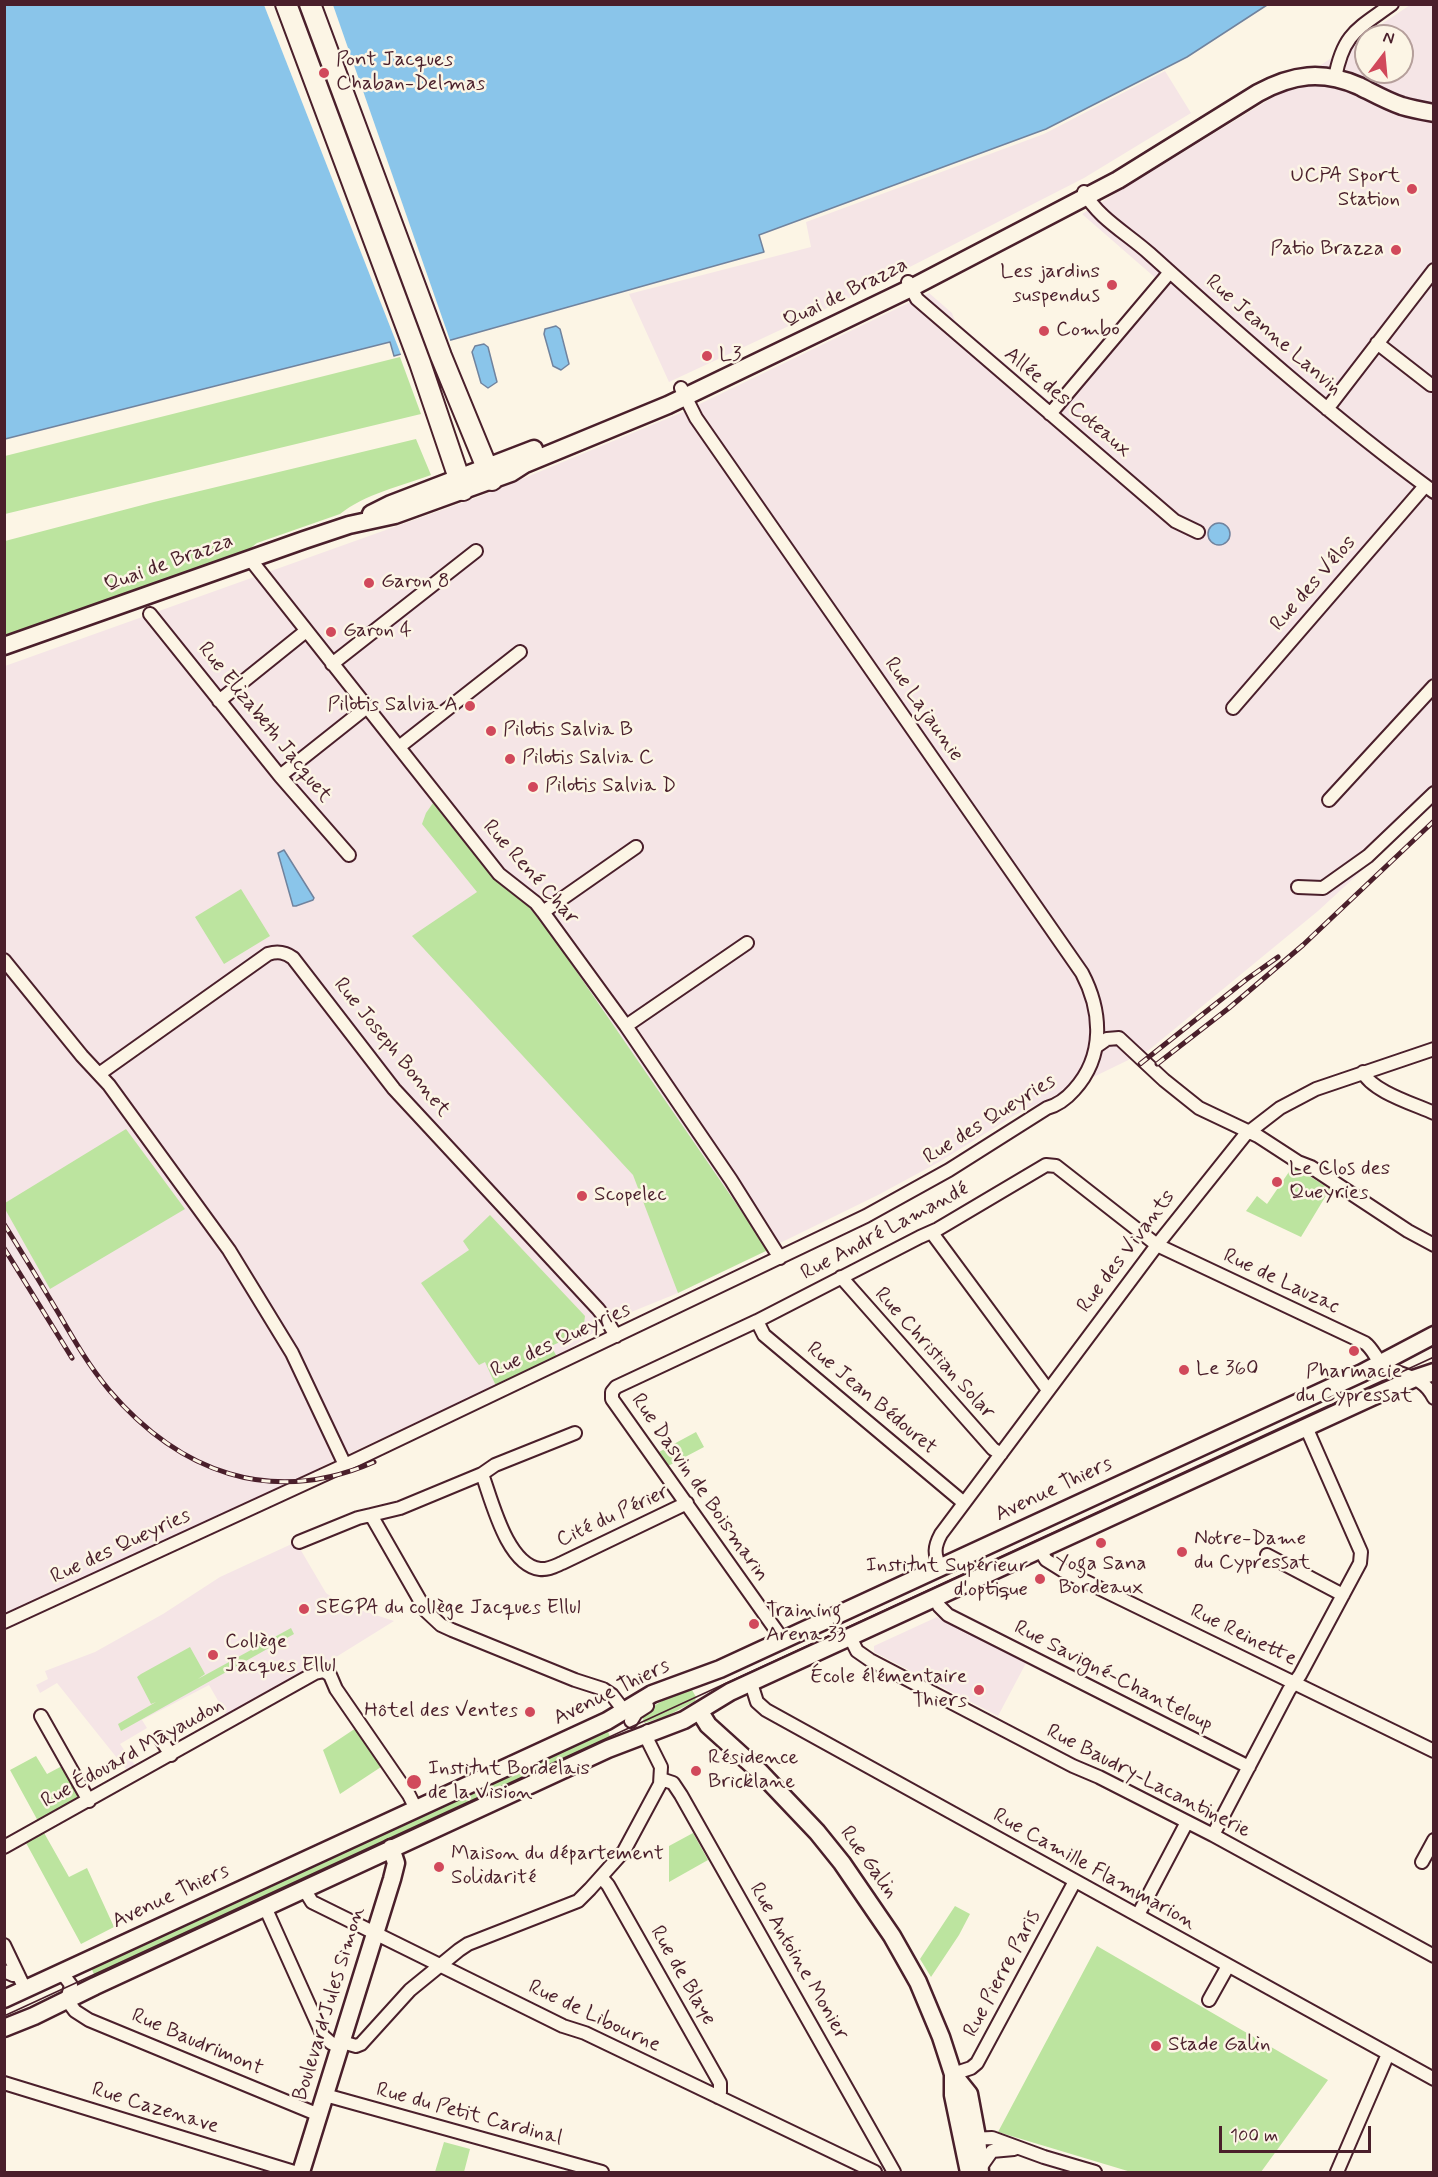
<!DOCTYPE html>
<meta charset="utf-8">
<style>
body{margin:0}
#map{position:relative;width:1438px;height:2177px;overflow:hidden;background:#fcf5e5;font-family:Mynerve,sans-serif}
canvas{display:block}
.frame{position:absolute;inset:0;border:6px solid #4a1f2b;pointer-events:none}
.north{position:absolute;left:1354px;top:24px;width:60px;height:60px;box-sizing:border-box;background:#fcf5e5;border:2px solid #b59f9b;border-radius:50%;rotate:16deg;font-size:16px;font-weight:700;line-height:24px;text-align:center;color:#4a1f2b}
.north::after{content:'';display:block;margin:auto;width:21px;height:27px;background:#d1495b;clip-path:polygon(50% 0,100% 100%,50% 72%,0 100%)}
.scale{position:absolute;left:1219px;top:2126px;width:152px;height:27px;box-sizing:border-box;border:3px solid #4a1f2b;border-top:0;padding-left:8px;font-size:18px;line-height:21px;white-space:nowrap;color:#4a1f2b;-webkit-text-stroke:4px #fcf5e5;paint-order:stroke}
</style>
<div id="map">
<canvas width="1438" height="2177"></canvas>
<div class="frame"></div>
<div class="north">N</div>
<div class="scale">100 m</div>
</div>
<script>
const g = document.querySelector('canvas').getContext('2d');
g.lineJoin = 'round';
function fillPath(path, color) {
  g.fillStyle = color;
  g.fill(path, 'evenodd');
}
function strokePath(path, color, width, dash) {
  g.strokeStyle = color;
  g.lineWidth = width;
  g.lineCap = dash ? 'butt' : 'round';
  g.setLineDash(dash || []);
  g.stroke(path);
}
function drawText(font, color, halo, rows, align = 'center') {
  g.font = font + ' Mynerve,sans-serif';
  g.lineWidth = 5;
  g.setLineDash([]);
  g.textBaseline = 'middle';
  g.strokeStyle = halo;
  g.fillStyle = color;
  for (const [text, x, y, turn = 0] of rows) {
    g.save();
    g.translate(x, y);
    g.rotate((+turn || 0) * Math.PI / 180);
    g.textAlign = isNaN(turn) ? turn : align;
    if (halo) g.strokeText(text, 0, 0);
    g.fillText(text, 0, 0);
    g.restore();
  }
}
fillPath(new Path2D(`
 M1410,5H1433V805L1318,911L1149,1050L1015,1115L939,1162L878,1195L678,1293L614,1319L557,1357L348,1454L5,1620V666L481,496L683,412L929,293L952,313L955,321L1060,410L1167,288L1082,214L1275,96ZM1366,36H1402V72H1366Z
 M1165,71L1191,113L1084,178L853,296L669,382L629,294L811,247L806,222L1044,134Z
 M296,1542L326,1593L342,1604L394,1621L328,1662L228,1718L209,1685L142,1720L147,1728L120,1744L137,1768L129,1773L57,1683L40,1693L36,1685L48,1679L45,1671L95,1652L163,1614L220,1577Z
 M937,1617L1026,1663L998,1716L874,1652V1646Z`), '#f5e5e6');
fillPath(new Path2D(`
 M400,357L421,414L5,514V456Z
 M416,439L431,475C401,486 365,494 340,514L257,543L248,550L5,639V541L154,502Z
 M433,803L493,878L528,906L550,933L768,1250L678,1293L633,1175L412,936L477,892L422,824L426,813Z
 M241,889L270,936L224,964L195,917Z
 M126,1129L185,1209L50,1289L5,1209V1203Z
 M1293,1166L1330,1189L1301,1237L1246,1211L1257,1196L1267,1204Z
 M490,1215L585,1316L583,1332L551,1346L557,1357L496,1386L485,1362L479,1365L475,1360L421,1283L469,1250L463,1241Z
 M696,1432L704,1447L668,1466L659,1452Z
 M291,1628L294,1634L121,1731L118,1724L156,1702L151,1704L137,1677L141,1674L190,1647L205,1674L198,1679Z
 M692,1690L696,1697L695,1701L667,1716L644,1723L642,1713L669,1697Z
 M606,1727L612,1741L96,1979L90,1965Z
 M356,1728L381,1767L340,1794L323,1750Z
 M36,1756L47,1774L64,1765L84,1800L39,1823L10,1770Z
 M43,1831L69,1877L87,1868L114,1927L81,1944L25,1841Z
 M693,1833L708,1860L669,1882V1846Z
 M955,1906L970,1914L959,1935L931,1977L920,1959Z
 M1097,1946L1328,2080L1261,2172H1131L998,2132Z
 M444,2142L470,2149L464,2172H435Z`), '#bce49f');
const water = new Path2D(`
 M5,5H1267L1187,57L1046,129L759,235L764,252L394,356L390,342L5,439Z
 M556,326L560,329L569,364L561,370L553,366L544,334L545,329Z
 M484,344L488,347L497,382L488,388L481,383L472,352L475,346Z
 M1208 534a11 11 0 1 1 22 0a11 11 0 1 1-22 0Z
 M284,850L314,898L313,900L296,906H293L278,853Z`);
fillPath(water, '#8ac5ea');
strokePath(water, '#70839e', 1.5);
fillPath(new Path2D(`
 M264,5H333L451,343L402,357Z`), '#fcf5e5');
const street = new Path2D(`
 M1335,78C1343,33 1358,29 1392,4
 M1084,192C1098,218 1128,234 1150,254C1241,336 1334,419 1434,492
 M908,282L917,299L1175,521L1198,532
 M1377,343L1431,385
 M1327,409L1434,270
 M1050,414L1170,272
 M250,559L499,874L536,903L543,912L626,1026L731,1180L780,1258
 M150,614L280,776L349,855
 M332,664L476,551
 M219,701L306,631
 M1233,708L1425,486
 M399,747L520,652
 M280,776L367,707
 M1329,800L1434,686
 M1298,887L1323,888L1368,856L1434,793
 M543,912L636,847
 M4,960L82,1056L109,1085L229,1250L292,1353L345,1465
 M626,1026L747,943
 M1097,1046L1107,1039L1119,1038L1164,1080L1199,1108L1258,1136L1298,1162L1311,1167L1408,1231L1434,1245
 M1363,1072C1371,1091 1414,1104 1434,1113
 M99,1074L268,954C278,951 285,952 293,958L394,1089L598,1309L606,1319L616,1336
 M932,1233L1048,1390
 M841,1277L993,1449L1001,1454
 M757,1321L764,1335L964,1503
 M575,1433L495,1465L482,1474L400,1508L371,1515L426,1611L441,1625L452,1630L575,1680L603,1689L612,1695L625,1712
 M482,1474C492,1501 507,1565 540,1569C548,1570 555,1566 562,1563L687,1503
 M299,1542L358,1518L371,1515
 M1040,1550L1046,1560L1062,1570L1434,1751
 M1267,1555L1343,1595
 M940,1567C934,1554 934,1547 941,1534L1157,1245L1245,1135L1280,1108L1316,1089L1434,1049
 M936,1598L939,1606L948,1615L1249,1767
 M4,1622L345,1465L866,1216L949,1170L1047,1108C1058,1105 1067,1098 1074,1090C1105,1056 1102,1011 1082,973L696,418L681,388
 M850,1637L857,1651L870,1660L1073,1766L1099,1777L1213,1835L1434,1956
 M783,1640L612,1399V1392L616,1387L757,1321L920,1237L938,1229L1046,1165L1056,1166L1157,1245L1365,1343C1373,1349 1376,1359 1383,1365C1403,1378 1422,1374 1434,1398
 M751,1683L757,1702L766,1710C989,1833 1211,1956 1434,2079
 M41,1716L89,1801
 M631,1721L636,1713L647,1706
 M160,1738L171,1755
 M661,1779L673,1783L681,1795L894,2172
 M1213,1835L1289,1690L1300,1675L1360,1563L1361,1552L1306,1427
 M4,1847L315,1673L324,1671L330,1675L336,1689L409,1795L416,1809
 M1422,1862L1434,1840
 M601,1877L608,1885L720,2083V2092L718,2097
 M304,1889L312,1902L563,2026L585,2033L875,2172
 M265,1907L323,2036L331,2043L340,2047
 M1138,1915L1187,1822
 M4,1945L25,1989
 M4,1971L13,1975L18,1974
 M57,1974L65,1977L71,1985L67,2000L75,2011L89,2020L319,2115
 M1209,2000L1228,1966
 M342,2042L356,2046L361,2044L410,1990L459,1950L468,1944L578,1901L590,1889L624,1851L660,1784L661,1767L648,1741L643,1735L648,1731
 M953,2074L971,2068L977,2063L1075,1881
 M4,2083L294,2172
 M325,2095L602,2172
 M970,2139L992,2138L1044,2157L1095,2172
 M980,2168L992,2151L1014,2149
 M1337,2172L1388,2054`);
const secondary = new Path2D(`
 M371,514L391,504L534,449
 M4,646L304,540L349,525L395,515L511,473L525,464L668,405L911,288L1118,180L1258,93C1293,74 1322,70 1359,86C1373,93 1387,101 1402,106C1412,109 1423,111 1434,113
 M700,1712L708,1725L760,1772L817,1832L842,1863L892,1936L918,1982L941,2037L953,2074V2095L969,2172
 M4,1999L607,1721L652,1694L720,1669L1362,1373L1434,1335
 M4,2028L34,2016L95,1986L608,1749L684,1720L730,1692L1372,1397L1413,1379L1434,1372
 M953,2074L969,2094L977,2137L980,2172
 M301,2172L392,1879L396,1863L391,1848`);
const primary = new Path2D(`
 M286,4L420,363L463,490
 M310,4L441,356L492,480`);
strokePath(street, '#4a1f2b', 16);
strokePath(secondary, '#4a1f2b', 21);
strokePath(primary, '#4a1f2b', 24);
strokePath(street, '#fcf5e5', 12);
strokePath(secondary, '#fcf5e5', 16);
strokePath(primary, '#fcf5e5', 20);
strokePath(new Path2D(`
 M4,2016L1434,1357`), '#4a1f2b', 1.5);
const rail = new Path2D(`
 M1140,1064L1247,979L1278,957
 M1157,1064L1229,1008L1303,945L1434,821
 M4,1224C23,1254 41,1284 59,1314C74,1340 89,1366 109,1390C179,1472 271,1507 374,1462
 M4,1248L72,1358`);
strokePath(rail, '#4a1f2b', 5);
strokePath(rail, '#fcf5e5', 3, [9]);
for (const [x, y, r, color] of [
 [324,73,6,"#d1495b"],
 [1412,189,6,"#d1495b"],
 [1396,250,6,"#d1495b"],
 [1112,285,6,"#d1495b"],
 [1044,331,6,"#d1495b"],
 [707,356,6,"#d1495b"],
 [369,583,6,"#d1495b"],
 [331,632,6,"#d1495b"],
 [470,706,6,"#d1495b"],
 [491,731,6,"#d1495b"],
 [510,759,6,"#d1495b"],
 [533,787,6,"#d1495b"],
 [1277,1182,6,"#d1495b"],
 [582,1196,6,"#d1495b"],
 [1354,1351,6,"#d1495b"],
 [1184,1370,6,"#d1495b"],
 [1101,1543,6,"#d1495b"],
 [1182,1552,6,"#d1495b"],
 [1040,1579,6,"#d1495b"],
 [304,1609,6,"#d1495b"],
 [754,1624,6,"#d1495b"],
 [213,1655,6,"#d1495b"],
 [979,1690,6,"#d1495b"],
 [530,1712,6,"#d1495b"],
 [696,1771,6,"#d1495b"],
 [414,1782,8,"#d1495b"],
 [439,1867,6,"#d1495b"],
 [1156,2046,6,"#d1495b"]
]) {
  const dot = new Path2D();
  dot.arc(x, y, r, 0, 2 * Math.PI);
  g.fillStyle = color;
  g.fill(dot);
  strokePath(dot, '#fcf5e5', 2);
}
drawText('21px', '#4a1f2b', '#fcf5e5', [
 ["Pont Jacques",336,61],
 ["Chaban-Delmas",336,85],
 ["UCPA Sport",1400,177,"right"],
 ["Station",1400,201,"right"],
 ["Patio Brazza",1384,250,"right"],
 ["Les jardins",1100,273,"right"],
 ["suspendus",1100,297,"right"],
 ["Combo",1056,331],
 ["L3",719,356],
 ["Garon 8",381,583],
 ["Garon 4",343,632],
 ["Pilotis Salvia A",458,706,"right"],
 ["Pilotis Salvia B",503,731],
 ["Pilotis Salvia C",522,759],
 ["Pilotis Salvia D",545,787],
 ["Le Clos des",1289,1170],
 ["Queyries",1289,1194],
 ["Scopelec",594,1196],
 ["Le 360",1196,1370],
 ["Pharmacie",1354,1373,"center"],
 ["du Cypressat",1354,1397,"center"],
 ["Notre-Dame",1194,1540],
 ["du Cypressat",1194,1564],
 ["Yoga Sana",1101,1565,"center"],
 ["Bordeaux",1101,1589,"center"],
 ["Institut Supérieur",1028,1567,"right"],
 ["d'optique",1028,1591,"right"],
 ["SEGPA du collège Jacques Ellul",316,1609],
 ["Training",766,1612],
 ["Arena 33",766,1636],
 ["Collège",225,1643],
 ["Jacques Ellul",225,1667],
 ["École élémentaire",967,1678,"right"],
 ["Thiers",967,1702,"right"],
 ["Hôtel des Ventes",518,1712,"right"],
 ["Résidence",708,1759],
 ["Bricklane",708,1783],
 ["Institut Bordelais",428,1770],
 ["de la Vision",428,1794],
 ["Maison du département",451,1855],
 ["Solidarité",451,1879],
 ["Stade Galin",1168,2046]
], 'left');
drawText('21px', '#4a1f2b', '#fcf5e5', [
 ["Quai de Brazza",846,294,-26],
 ["Rue Jeanne Lanvin",1273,336,41],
 ["Allée des Coteaux",1067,403,40],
 ["Quai de Brazza",169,564,-20],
 ["Rue des Vélos",1314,584,-49],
 ["Rue Lajaunie",923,710,55],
 ["Rue Elizabeth Jacquet",264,723,51],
 ["Rue René Char",530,873,48],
 ["Rue Joseph Bonnet",391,1048,51],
 ["Rue des Queyries",990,1120,-32],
 ["Rue André Lamandé",885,1232,-28],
 ["Rue des Vivants",1127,1252,-53],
 ["Rue de Lauzac",1281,1282,25],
 ["Rue des Queyries",561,1341,-25],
 ["Rue Christian Solar",934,1354,48],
 ["Rue Jean Bédouret",871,1399,40],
 ["Rue Dasvin de Boismarin",699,1488,55],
 ["Avenue Thiers",1054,1490,-25],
 ["Cité du Périer",613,1517,-25],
 ["Rue des Queyries",121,1547,-25],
 ["Rue Reinette",1243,1636,26],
 ["Rue Savigné-Chanteloup",1113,1677,27],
 ["Avenue Thiers",612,1693,-26],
 ["Rue Édouard Mayaudon",133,1754,-29],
 ["Rue Baudry-Lacantinerie",1148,1782,27],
 ["Rue Galin",868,1863,54],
 ["Rue Camille Flammarion",1094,1870,29],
 ["Avenue Thiers",171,1897,-25],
 ["Rue Antoine Monier",798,1962,60],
 ["Rue Pierre Paris",1003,1974,-62],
 ["Rue de Blaye",682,1976,60],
 ["Boulevard Jules Simon",330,2004,-73],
 ["Rue de Libourne",594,2017,25],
 ["Rue Baudrimont",197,2043,23],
 ["Rue Cazenave",155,2109,17],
 ["Rue du Petit Cardinal",469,2115,15]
]);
</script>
